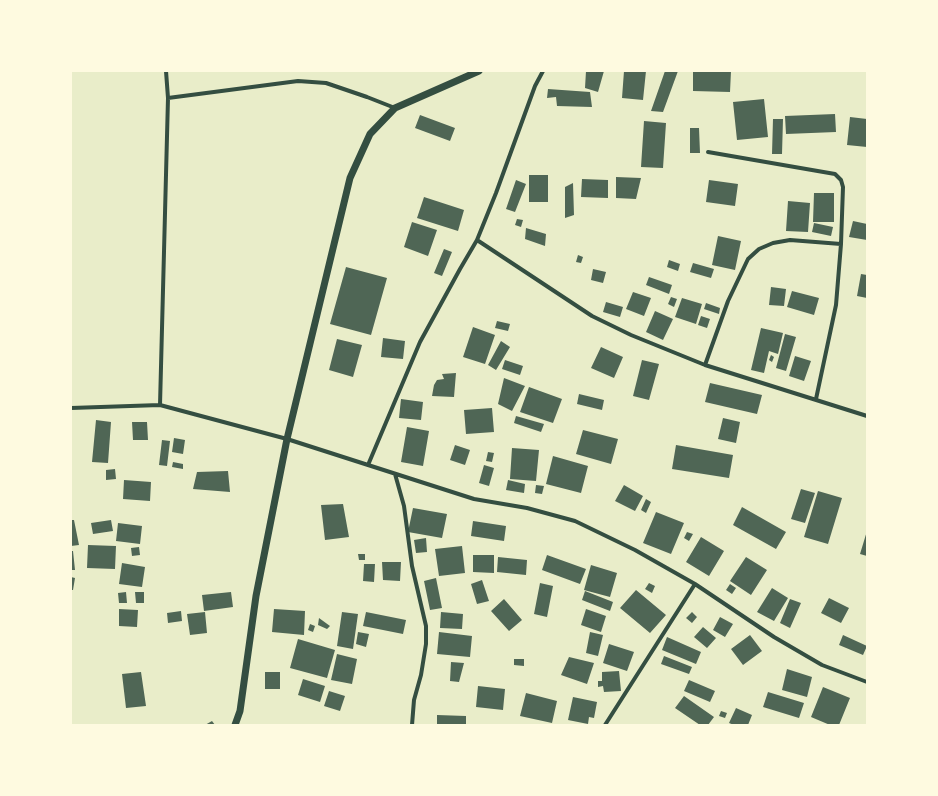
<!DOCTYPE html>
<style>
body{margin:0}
#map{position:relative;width:938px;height:796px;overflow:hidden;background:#e9edc9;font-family:"Golos Text",sans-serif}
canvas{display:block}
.frame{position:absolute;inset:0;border:72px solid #fefae0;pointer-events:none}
</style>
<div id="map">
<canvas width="938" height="796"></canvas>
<div class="frame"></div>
</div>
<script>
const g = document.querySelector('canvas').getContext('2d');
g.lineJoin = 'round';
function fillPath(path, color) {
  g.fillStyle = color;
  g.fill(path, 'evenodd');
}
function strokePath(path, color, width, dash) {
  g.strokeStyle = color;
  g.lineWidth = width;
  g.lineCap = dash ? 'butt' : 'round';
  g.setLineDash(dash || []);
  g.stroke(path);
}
fillPath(new Path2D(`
 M586,71H604L598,92L585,88Z
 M624,71H646L643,100L622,98Z
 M665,71H678L663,112L651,111Z
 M693,71H731L730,92L693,91Z
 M548,89L590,92L592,107L557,106L556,97L547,98Z
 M764,99L768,137L737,140L733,102Z
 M835,114L836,132L786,134L785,116Z
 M420,115L455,128L450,141L415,128Z
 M850,117L867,119V147L847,145Z
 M773,119H783L782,154H772Z
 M644,121L666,123L663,168L641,167Z
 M690,128H699L700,153H690Z
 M529,175H548V202H529Z
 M616,177L641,178L636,199L616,198Z
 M582,179L608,180V198L581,197Z
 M516,180L526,184L515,212L506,209Z
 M709,180L738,184L735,206L706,202Z
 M573,183L574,215L565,218V187Z
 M814,193H834V222H813Z
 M424,197L464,210L458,231L417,218Z
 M788,201L810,203L808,232L786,231Z
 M517,219L523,220L521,227L515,225Z
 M853,221L867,224V240L849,237Z
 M412,222L437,230L428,256L404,247Z
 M814,223L833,227L831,236L812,232Z
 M526,228L546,234L545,246L525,239Z
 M718,236L741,241L735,270L712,265Z
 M444,249L452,252L442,276L434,273Z
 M578,255L583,257L581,263L576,262Z
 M669,260L680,264L678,271L667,267Z
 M693,263L714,269L711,278L690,272Z
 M346,267L387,278L371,335L330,324Z
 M593,269L606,272L603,283L591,280Z
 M861,274L867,275V298L857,296Z
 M649,277L672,285L669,294L646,285Z
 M771,287L786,289L784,306L769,305Z
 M792,291L819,298L814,315L787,307Z
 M633,292L651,298L644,316L626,309Z
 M671,297L677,299L674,307L668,304Z
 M682,298L702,304L696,324L675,317Z
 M606,302L623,307L620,317L603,312Z
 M706,303L720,308L719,314L704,309Z
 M655,311L673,319L663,340L646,332Z
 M701,316L710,319L707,328L698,325Z
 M497,321L510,324L508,331L495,328Z
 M473,327L495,335L485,364L463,357Z
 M761,328L783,333L778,354L769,351L764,373L751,370Z
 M785,334L796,337L786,371L776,368Z
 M383,338L405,341L403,359L381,357Z
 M337,339L362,345L353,377L329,370Z
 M501,341L510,347L496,370L488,365Z
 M601,347L623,357L614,378L591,368Z
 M771,355L774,357L772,362L769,360Z
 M795,356L811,361L804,381L789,376Z
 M505,360L523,366L520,375L502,369Z
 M642,360L659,364L649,400L633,396Z
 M456,373L454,397L432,396L434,385L437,380L444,379L442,374Z
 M504,378L525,386L512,411L498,404Z
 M710,383L762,395L757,414L705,402Z
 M529,387L562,399L553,423L520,412Z
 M579,394L604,400L602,410L577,404Z
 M401,399L423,402L421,420L399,418Z
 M492,408L494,432L466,434L464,410Z
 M516,416L544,424L541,432L514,423Z
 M723,418L740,422L736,443L718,439Z
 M96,420L111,422L108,463L92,462Z
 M132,422H147L148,440H133Z
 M407,427L429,431L423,466L401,462Z
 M583,430L618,439L611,464L576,454Z
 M174,438L185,440L183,454L172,452Z
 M162,440L170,441L167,466L159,465Z
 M455,445L470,450L465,465L450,460Z
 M676,445L733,455L729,478L672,469Z
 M512,448L539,450L536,481L510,479Z
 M488,452L494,453L492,462L486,461Z
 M553,456L588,466L581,493L546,484Z
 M173,462L183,464V469L172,467Z
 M484,465L494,468L489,486L479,483Z
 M115,469L116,479L106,480V470Z
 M228,471L230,492L193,489L197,472Z
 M124,480L151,482L150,501L123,499Z
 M508,480L525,484L524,493L506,490Z
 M536,485L544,486L542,494L535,493Z
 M624,485L643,496L635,511L615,501Z
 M801,489L815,493L805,523L791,519Z
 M818,491L842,498L828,544L804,537Z
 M646,499L651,502L646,513L641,510Z
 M343,504L349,537L325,540L321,505Z
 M742,507L786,532L776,549L733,525Z
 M413,508L447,514L442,538L408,532Z
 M656,512L684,523L671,554L643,543Z
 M71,520H74L79,545L71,546Z
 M111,520L113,531L93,534L91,523Z
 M473,521L506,526L504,541L471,536Z
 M118,523L142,526L140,544L116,541Z
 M867,531V556L860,554Z
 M687,532L693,534L689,541L684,538Z
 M701,537L724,551L709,576L686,562Z
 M426,538L427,552L416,553L414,540Z
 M88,545L116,546L115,569L87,568Z
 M462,546L465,573L439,576L435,549Z
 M139,547L140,555L132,556L131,548Z
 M71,551H73L75,570H71Z
 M358,554H365V560H359Z
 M473,555H494V573L473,572Z
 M547,555L586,569L580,584L542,570Z
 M498,557L527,560L526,575L497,572Z
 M746,557L767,570L751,595L730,581Z
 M382,562H401L400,581L383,580Z
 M122,563L145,567L142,587L119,584Z
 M364,564H375L374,582L363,581Z
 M591,565L617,573L610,597L584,590Z
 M71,577L75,578L73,590H71Z
 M436,578L442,608L430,610L424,581Z
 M482,580L489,601L477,604L471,584Z
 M540,583L553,586L547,617L534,614Z
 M649,583L655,586L652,593L645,589Z
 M730,584L736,588L732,594L726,590Z
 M772,588L788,598L774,621L757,612Z
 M636,590L666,615L650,633L620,608Z
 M585,591L613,602L610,611L582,600Z
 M126,592L127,603H119L118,593Z
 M135,592H144V603H136Z
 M231,592L233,607L204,611L202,595Z
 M829,598L849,608L841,623L821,613Z
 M504,599L522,620L509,631L491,611Z
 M790,599L801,603L790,628L780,623Z
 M119,609L138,610L137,627L119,626Z
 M274,609L305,611L304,635L272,632Z
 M586,609L606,616L601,632L581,625Z
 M181,611L182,621L168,623L167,613Z
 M205,612L207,633L190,635L187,614Z
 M342,612L358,614L353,649L337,646Z
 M366,612L406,620L403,634L363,626Z
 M441,612L463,614L462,629L440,628Z
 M692,612L697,617L692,623L686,618Z
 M720,617L733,624L725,637L713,630Z
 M319,618L330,626L327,629L318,625Z
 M310,624L315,626L313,632L308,630Z
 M703,627L716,638L707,648L694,637Z
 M358,632L369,634L366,647L356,644Z
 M439,632L472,636L470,657L437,654Z
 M590,632L603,635L598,656L586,653Z
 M750,635L762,651L743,665L731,649Z
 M843,635L867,646L863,655L839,645Z
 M667,637L701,652L696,664L662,650Z
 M298,639L335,650L327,678L290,668Z
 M609,644L634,652L627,671L603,663Z
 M337,654L357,659L352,684L331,680Z
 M664,656L692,667L689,674L661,664Z
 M569,657L594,663L587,684L561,675Z
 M514,659H524V666L514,665Z
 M451,662L464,663L459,682L450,681Z
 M787,669L812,677L807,697L782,690Z
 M619,671L621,691L604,692L603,686L598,687V681H602V672Z
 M141,672L146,706L126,708L122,674Z
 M265,672H280V689H265Z
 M303,679L325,686L320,702L298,695Z
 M689,680L715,691L710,702L684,691Z
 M478,686L505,689L503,710L476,707Z
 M823,687L850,698L839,725H830L811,717Z
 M329,691L345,696L340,711L324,706Z
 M768,692L804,703L799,718L763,707Z
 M526,693L557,701L552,723L520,716Z
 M684,696L714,717L708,725H700L675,708Z
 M573,697L597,702L594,718L589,717L588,724L568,720Z
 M736,708L752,715L748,725H734L729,723Z
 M721,711L727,713L725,718L719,716Z
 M437,715L466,716V725H437Z
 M212,721L215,725H205Z`), '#4f6655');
strokePath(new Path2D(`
 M166,71L168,98
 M708,152L835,174L841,180L843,187L841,244L836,305L816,399
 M477,240L592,316L631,335L705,365L867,416
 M705,365L728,301L748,259L759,249L773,243L790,240L841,244
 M160,405L168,98L298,81L326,83L367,97L395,108
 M71,408L160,405L287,439L474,499L527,508L575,521L635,550L695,584L774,637L822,665L867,682
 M368,465L420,342L460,269L477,240L496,193L535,86L543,71
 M395,474L404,506L412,566L426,626V644L421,675L414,700L412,725
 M605,725L695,584`), '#344e41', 4);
strokePath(new Path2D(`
 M235,725L240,711L256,596L287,439L350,178L370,134L395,108L479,71`), '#344e41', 7);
</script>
